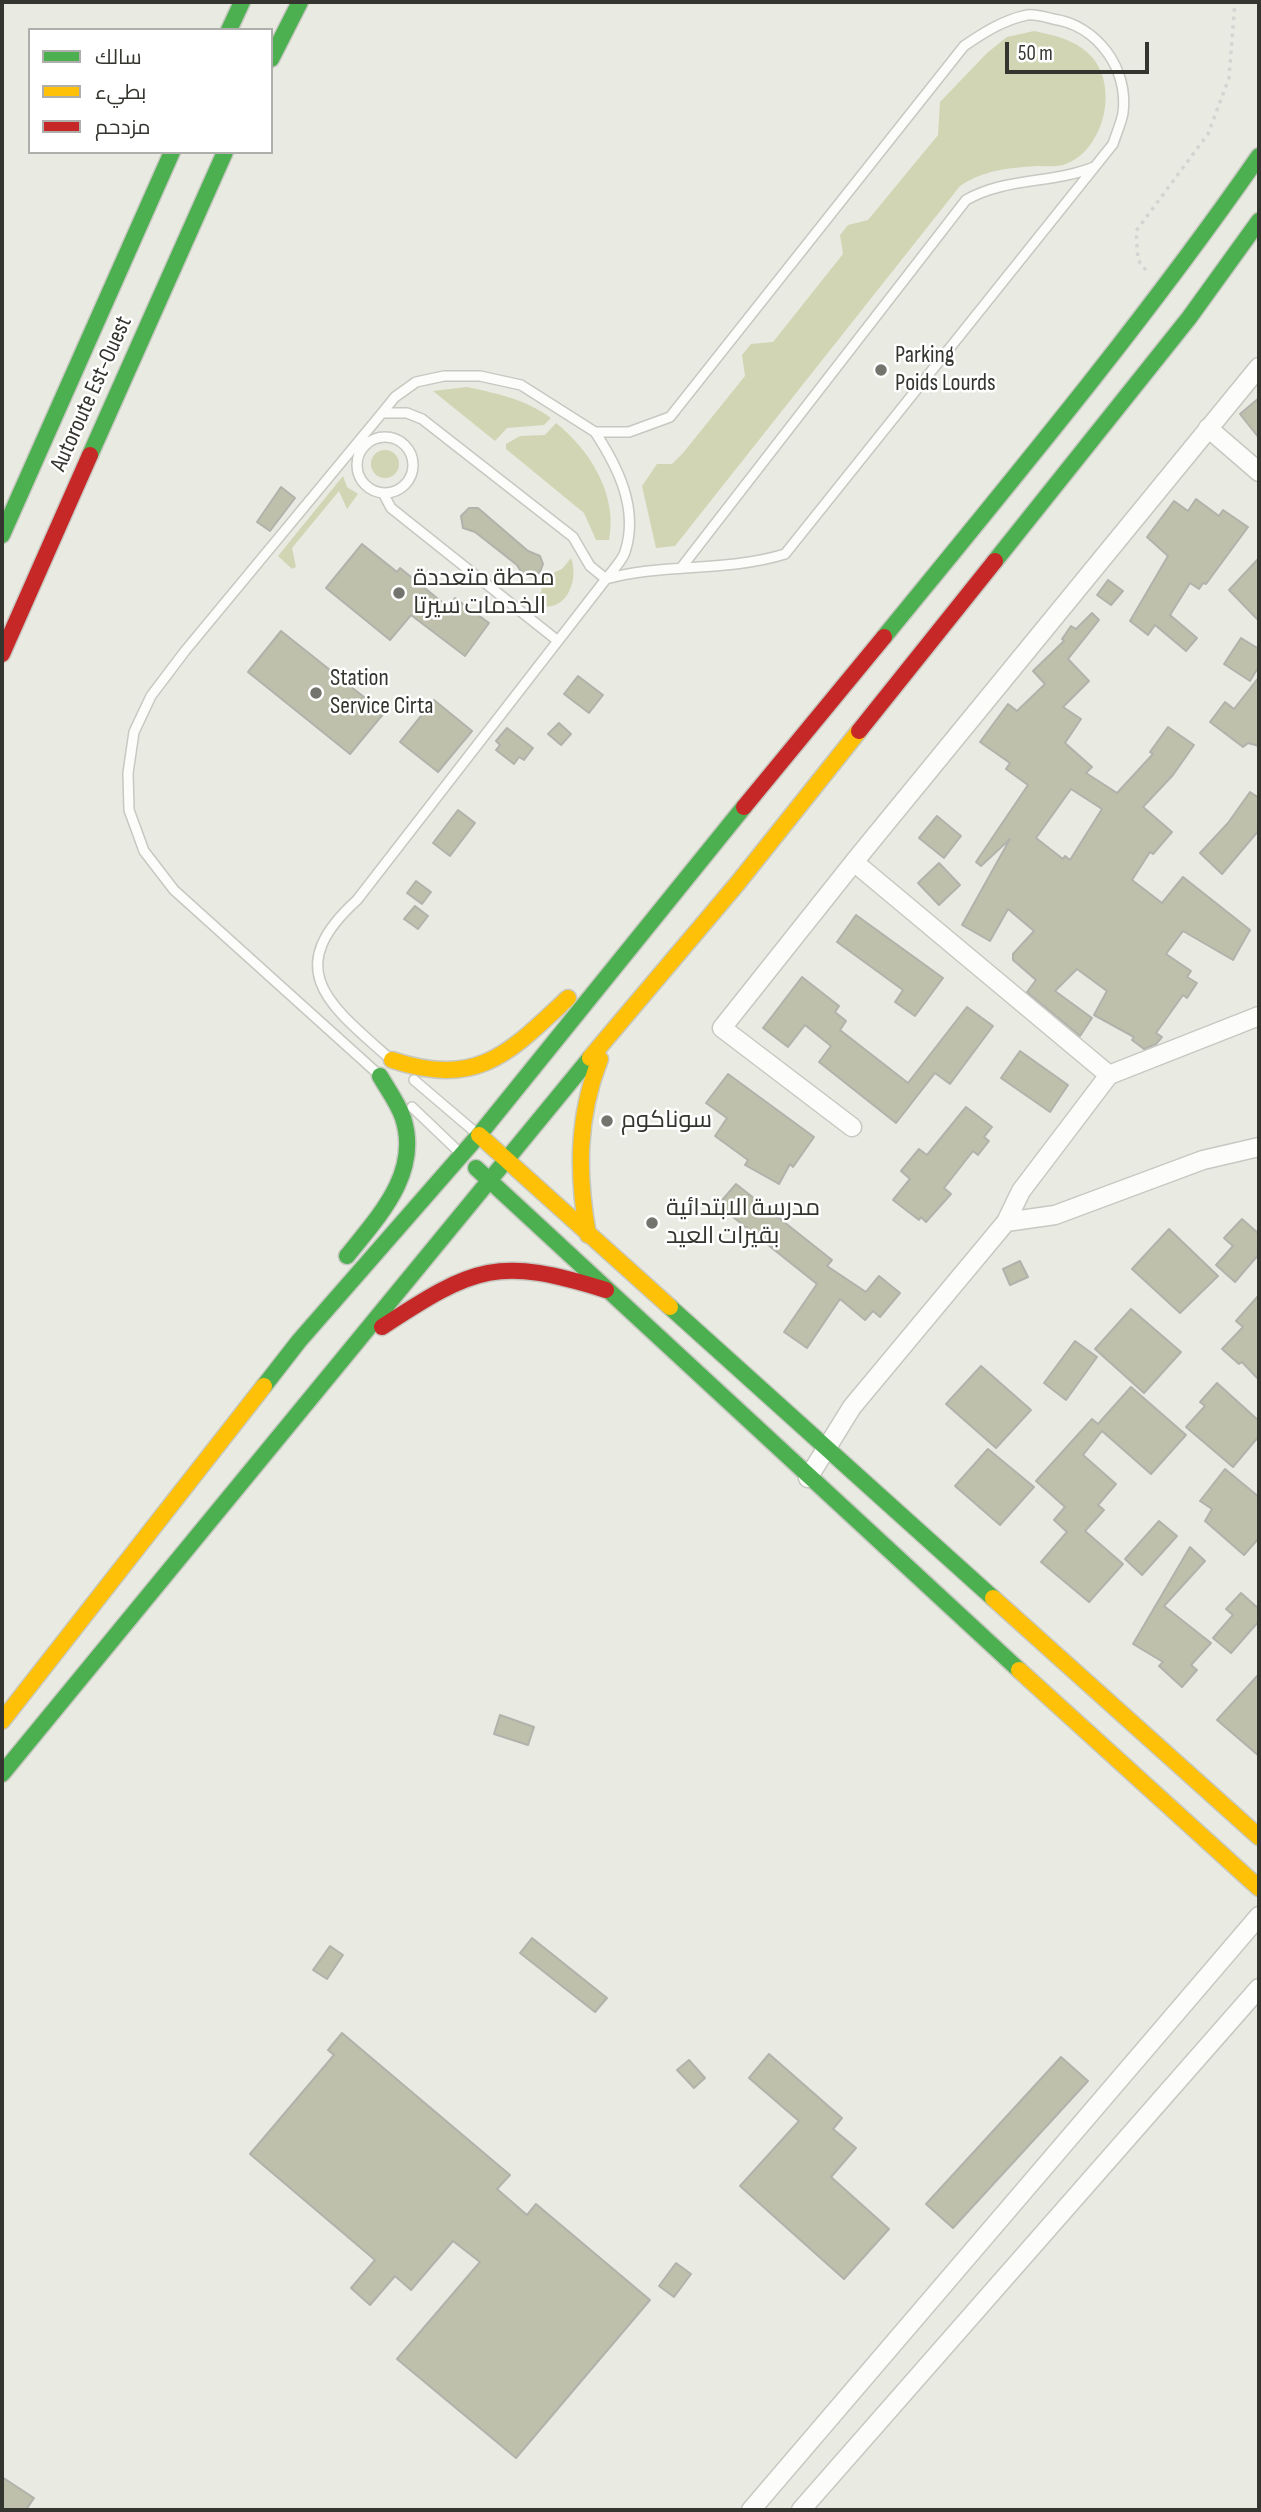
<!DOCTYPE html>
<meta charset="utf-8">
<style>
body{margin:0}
#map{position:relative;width:1261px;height:2512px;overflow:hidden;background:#e9eae1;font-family:"Sofia Sans Condensed",Cairo,sans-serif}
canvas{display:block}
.frame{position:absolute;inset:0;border:4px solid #34352e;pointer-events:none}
.legend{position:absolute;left:28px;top:28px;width:245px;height:126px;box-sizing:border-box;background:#fff;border:2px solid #aeaeab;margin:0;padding:9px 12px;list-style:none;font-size:21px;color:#34352e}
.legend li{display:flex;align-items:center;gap:14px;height:35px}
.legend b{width:35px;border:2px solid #aeaeab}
.scale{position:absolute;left:1005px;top:42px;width:144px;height:32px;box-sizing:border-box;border:4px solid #34352e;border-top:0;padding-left:9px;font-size:21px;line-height:24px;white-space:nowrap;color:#34352e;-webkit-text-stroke:5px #fff;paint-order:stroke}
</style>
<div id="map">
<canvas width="1261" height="2512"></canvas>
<div class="frame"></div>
<ul class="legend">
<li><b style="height:9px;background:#4caf50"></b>سالك</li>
<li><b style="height:9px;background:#ffc107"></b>بطيء</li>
<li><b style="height:9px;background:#c62828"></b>مزدحم</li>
</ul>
<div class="scale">50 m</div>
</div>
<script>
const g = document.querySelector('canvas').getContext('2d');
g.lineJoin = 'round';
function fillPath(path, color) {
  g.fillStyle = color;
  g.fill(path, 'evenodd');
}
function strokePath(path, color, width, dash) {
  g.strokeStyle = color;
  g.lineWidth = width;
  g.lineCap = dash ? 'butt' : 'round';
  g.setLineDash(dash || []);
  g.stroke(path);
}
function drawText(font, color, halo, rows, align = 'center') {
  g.font = font + ' "Sofia Sans Condensed",Cairo,sans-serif';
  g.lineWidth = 5;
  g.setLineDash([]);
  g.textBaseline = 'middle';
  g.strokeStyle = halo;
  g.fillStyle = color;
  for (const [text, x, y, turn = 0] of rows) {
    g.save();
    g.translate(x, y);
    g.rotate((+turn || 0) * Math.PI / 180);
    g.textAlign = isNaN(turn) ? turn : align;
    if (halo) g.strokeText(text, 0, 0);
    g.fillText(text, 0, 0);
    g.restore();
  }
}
fillPath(new Path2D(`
 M1034,31C1053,35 1073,39 1088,53C1121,83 1105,152 1063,165C1055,167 1044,166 1036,166C1009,168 983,170 960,186L675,546L656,548L642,486L657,464H672L683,453L745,376L742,355L751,344L773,342L843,254L840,235L848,225L868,220L938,135L940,102L987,53L1007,37Z
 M467,387C499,394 525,399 551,418L544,425L507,428L495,441L433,391Z
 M556,423C590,450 618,495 609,540H596L584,513L506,449V444L520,436L545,435Z
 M371 464a14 14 0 1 1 28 0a14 14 0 1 1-28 0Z
 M343,476L347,487L358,494L347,509L339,491L292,548L296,567L292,569L278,556Z
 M571,558C580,582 564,618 533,603L541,592L544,577L562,569Z`), '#d2d5b4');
const building = new Path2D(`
 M1259,398V438L1240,414Z
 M281,487L295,498L270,531L257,522Z
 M1196,499L1219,516L1223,510L1248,527L1206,584L1203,583L1199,589L1190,583L1170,615L1197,638L1186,651L1155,625L1148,635L1130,621L1168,556L1147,537L1174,501L1188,511Z
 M469,508H478L528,551L540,556L543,564L540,572L532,577L523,575L517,565L475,532L463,528L461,516Z
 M362,544L397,572L400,568L448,607L455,598L489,623L465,656L411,615L390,640L326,588Z
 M1259,558V621L1229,590Z
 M1108,580L1123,591L1111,605L1097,595Z
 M1092,613L1099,620L1068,659L1089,681L1063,707L1081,719L1065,743L1092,767L1086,773L1117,793L1153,754L1150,752L1168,727L1194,745L1173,775L1143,807L1172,832L1153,854L1150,852L1132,880L1162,903L1183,877L1250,930L1233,960L1183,931L1166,954L1191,971L1187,977L1197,983L1187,998L1183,995L1156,1033L1162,1037L1156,1044L1144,1049L1132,1040L1134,1037L1094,1015L1107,991L1077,969L1055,991L1092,1018L1080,1036L1027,992L1036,980L1013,960V954L1034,931L1008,909L990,941L962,925L1010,839L981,866L976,862L1028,785L1006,769L1010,763L980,742L1008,704L1017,711L1045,684L1033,671L1064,641L1062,639L1071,626L1076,629ZM1071,789L1102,809L1070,860L1065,856L1063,859L1036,838Z
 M281,631L384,713L350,754L248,672Z
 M1241,638L1259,649V666L1250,681L1224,664Z
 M578,676L603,695L589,713L564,694Z
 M1259,677V746L1248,743L1243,747L1210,722L1225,702L1234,709Z
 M434,700L472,731L438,772L400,742Z
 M559,723L571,734L561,745L548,734Z
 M507,728L533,748L524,760L519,757L514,764L496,750L500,745L496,741Z
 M1250,792L1259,798V830L1222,874L1200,853L1228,823Z
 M458,810L475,823L450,856L433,843Z
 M937,816L961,836L944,858L919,838Z
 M939,863L960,885L939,905L918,883Z
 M416,881L431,892L422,904L407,893Z
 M415,906L428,916L418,929L404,919Z
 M856,915L943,978L915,1016L895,1002L903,990L837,942Z
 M802,977L839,1006L835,1012L846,1021L840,1030L908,1083L967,1007L993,1026L950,1084L935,1073L896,1123L819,1062L831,1046L805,1025L788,1047L763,1028Z
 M1020,1051L1068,1085L1050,1112L1001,1078Z
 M728,1074L814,1137L793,1167L790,1164L779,1184L745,1165L748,1160L715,1136L727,1118L706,1103Z
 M966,1107L992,1127L984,1137L989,1141L978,1155L973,1151L944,1188L951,1194L926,1222L921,1217L919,1220L893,1200L910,1179L901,1171L919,1149L927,1155Z
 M736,1184L832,1260L827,1266L866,1292L879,1276L900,1293L880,1317L873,1311L865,1320L840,1299L807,1348L784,1332L817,1284L718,1205Z
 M1242,1219L1259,1234V1254L1235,1282L1216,1265L1233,1246L1224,1238Z
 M1169,1229L1218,1276L1180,1313L1132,1269Z
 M1020,1261L1028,1277L1010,1285L1003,1269Z
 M1259,1295V1380L1242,1362L1239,1364L1222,1349L1243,1327L1236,1321Z
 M1131,1309L1181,1352L1144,1393L1095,1349Z
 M1075,1341L1097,1357L1066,1400L1044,1383Z
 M981,1366L1031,1410L996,1448L946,1404Z
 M1217,1383L1259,1421V1436L1233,1467L1186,1427L1205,1406L1200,1402Z
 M1131,1387L1186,1435L1151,1474L1102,1431L1083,1455L1116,1484L1098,1505L1104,1510L1085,1531L1123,1564L1089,1602L1041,1562L1067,1532L1054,1520L1065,1507L1036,1481L1092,1419L1098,1424Z
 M988,1449L1034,1487L1000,1525L955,1486Z
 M1225,1469L1259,1497V1538L1244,1555L1205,1521L1212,1509L1200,1501Z
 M1159,1521L1177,1536L1142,1575L1125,1559Z
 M1190,1547L1205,1561L1164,1606L1211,1643L1191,1665L1197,1670L1182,1687L1159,1666L1163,1662L1133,1644Z
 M1241,1593L1259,1609V1621L1231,1653L1213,1638L1233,1615L1226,1609Z
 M1259,1674V1756L1217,1720Z
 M500,1715L534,1727L528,1745L494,1734Z
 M532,1938L607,1998L595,2012L520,1953Z
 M330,1946L343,1955L327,1979L313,1970Z
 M342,2033L510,2175L497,2189L527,2215L536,2204L650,2300L516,2458L397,2359L480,2262L453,2241L411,2290L395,2276L370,2305L351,2288L375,2260L250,2154L334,2055L328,2050Z
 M769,2054L842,2118L833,2129L856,2148L831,2177L889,2229L844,2279L740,2186L799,2121L749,2078Z
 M1061,2057L1088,2081L953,2228L926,2204Z
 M689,2060L705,2078L694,2088L677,2070Z
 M676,2263L691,2274L674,2297L659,2286Z
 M2,2477L34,2498L26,2510H2Z`);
fillPath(building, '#bec0ab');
strokePath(building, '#b1b2ab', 2);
const lane = new Path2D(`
 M382,413H407L422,419L573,537L590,566L606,579C612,571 622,561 625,552C639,509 618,467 595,432
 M357 465a28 28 0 1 1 56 0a28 28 0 1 1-56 0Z
 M383,493L391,508L558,641
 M681,568L966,200C1006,177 1052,184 1094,167
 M377,1073L174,890L144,851L129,810L128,773L134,732L151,696L185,651L382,413L395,397L416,382L444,376H480L521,385L595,432H629L670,417L964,46C983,33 1003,20 1027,15C1035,14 1045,17 1053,19C1097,25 1129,69 1123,113C1121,124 1116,134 1113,144L785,554C727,572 664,563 606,579L357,900C281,969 328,1004 388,1057
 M414,1080L475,1132
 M412,1107L458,1151`);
const street = new Path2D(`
 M1208,428L1259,472
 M1109,1075L854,862L1259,367
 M852,1127L722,1028L854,862
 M1006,1222L1055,1215L1203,1160L1259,1147
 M808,1478L852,1407L1006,1222L1021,1191L1109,1075L1259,1016
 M751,2510L1259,1916
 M801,2510L1259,1988`);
const fast = new Path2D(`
 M229,30L242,2
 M271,59L300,2
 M90,455L225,152
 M2,535L172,152
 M995,561L1189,318L1259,221
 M884,637C1013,479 1143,323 1259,156
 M476,1168L1019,1670
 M347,1256C378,1217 421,1173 403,1118C398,1103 388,1090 380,1076
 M670,1307L993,1598
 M264,1386L299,1341L479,1135L744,807
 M2,1774L590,1058`);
const slow = new Path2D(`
 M590,1058L737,884L859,731
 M392,1060C478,1088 508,1054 568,998
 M479,1135L670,1307
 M588,1235C577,1174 577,1117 600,1059
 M993,1598L1259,1837
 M1019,1670L1259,1888
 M2,1721L264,1386`);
const jam = new Path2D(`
 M2,654L90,455
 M859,731L995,561
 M744,807L884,637
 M382,1327C475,1266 498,1256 606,1290`);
strokePath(lane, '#c7c8c1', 12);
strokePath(street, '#c7c8c1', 21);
strokePath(fast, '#c7c8c1', 19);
strokePath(slow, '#c7c8c1', 19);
strokePath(jam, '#c7c8c1', 19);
strokePath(new Path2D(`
 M1146,270L1138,260L1136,231L1208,134L1229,78L1235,2`), '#d4d4d2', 3.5, [3.5, 5]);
strokePath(lane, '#fcfcfa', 9);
strokePath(street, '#fcfcfa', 18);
strokePath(fast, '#4caf50', 16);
strokePath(slow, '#ffc107', 16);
strokePath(jam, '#c62828', 16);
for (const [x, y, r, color] of [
 [881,370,7,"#73746d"],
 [399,593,7,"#73746d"],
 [316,693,7,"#73746d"],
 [607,1121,7,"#73746d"],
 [652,1223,7,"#73746d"]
]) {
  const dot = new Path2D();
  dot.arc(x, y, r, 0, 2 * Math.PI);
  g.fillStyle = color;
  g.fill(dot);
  strokePath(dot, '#fff', 2.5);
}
drawText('24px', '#34352e', '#fff', [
 ["Parking",895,356],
 ["Poids Lourds",895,384],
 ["محطة متعددة",413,579],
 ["الخدمات سيرتا",413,607],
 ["Station",330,679],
 ["Service Cirta",330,707],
 ["سوناكوم",621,1121],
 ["مدرسة الابتدائية",666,1209],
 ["بقيرات العيد",666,1237]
], 'left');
drawText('24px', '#34352e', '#fff', [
 ["Autoroute Est-Ouest",92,394,-66]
]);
</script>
